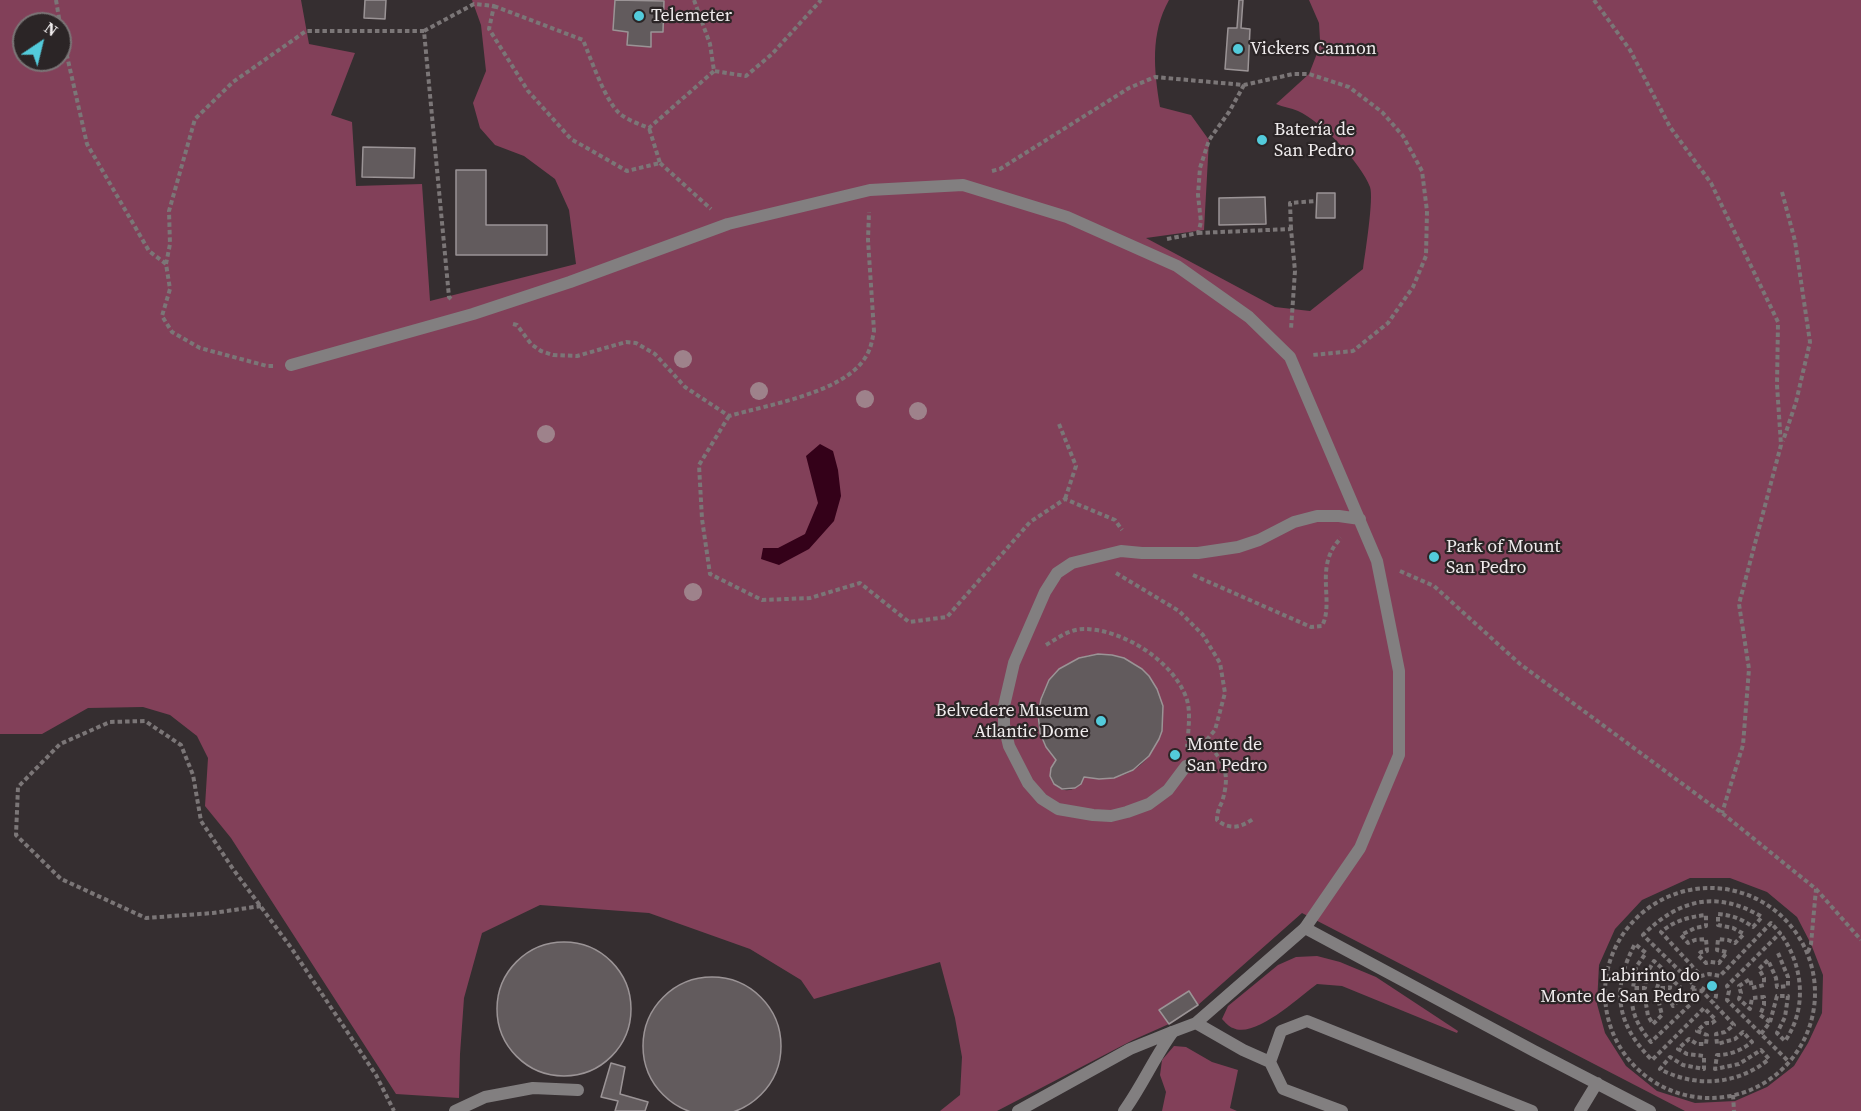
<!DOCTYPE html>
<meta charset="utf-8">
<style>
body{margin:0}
#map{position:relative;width:1861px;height:1111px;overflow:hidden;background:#352e30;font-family:"Source Serif 4",serif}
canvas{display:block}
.north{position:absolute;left:12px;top:12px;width:60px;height:60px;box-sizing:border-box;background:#2b2526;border:2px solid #7a7576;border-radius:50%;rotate:35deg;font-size:16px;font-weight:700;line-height:24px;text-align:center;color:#f0eced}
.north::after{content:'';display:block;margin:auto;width:21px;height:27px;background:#53cbdb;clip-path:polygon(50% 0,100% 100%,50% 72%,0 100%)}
</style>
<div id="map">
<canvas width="1861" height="1111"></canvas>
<div class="north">N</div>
</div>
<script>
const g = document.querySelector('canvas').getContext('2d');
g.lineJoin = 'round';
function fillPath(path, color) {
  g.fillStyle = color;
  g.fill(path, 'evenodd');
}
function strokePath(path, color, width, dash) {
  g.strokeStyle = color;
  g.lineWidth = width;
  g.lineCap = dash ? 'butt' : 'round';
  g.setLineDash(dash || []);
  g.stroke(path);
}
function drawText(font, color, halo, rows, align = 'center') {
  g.font = font + ' "Source Serif 4",serif';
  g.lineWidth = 4.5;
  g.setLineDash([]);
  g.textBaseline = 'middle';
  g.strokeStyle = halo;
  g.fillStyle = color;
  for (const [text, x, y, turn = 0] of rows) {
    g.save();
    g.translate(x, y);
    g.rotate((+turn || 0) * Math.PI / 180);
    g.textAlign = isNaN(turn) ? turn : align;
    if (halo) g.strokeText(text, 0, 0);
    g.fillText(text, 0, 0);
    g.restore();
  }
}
fillPath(new Path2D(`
 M0,0H301L309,44L355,53L331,115L352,122L356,186L422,184L430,301L576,264L569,210L555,179L524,156L495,145L480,128L473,103L486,71L481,25L472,0H1169C1150,34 1154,70 1160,107L1191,115L1209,140L1204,230L1146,238L1275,307L1310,311L1363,269C1365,254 1374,198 1370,187C1361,163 1321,121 1298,111C1291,108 1283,107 1276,104L1309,74L1316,56L1320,40L1319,23L1309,0H1861V1111H1685L1302,913L1198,1005L1169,1024L1133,1040L997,1111H940L960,1095L962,1057L955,1018L940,962L814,999L801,980L750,949L649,913L540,905L482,933L464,998L460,1054L459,1098L396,1094L231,838L205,806L208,758L197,736L170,715L143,707L88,708L42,734H0ZM24,24H60V60H24ZM1098,654C1110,655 1122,656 1133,663C1180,692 1168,769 1112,778C1103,779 1094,778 1084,777C1071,805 1038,783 1056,760C1018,720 1044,659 1098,654ZM1690,878H1730L1767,892L1797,917L1811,944L1823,975L1822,1013L1808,1043L1794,1066L1767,1087L1735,1101L1695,1103L1657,1091L1626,1066L1605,1033L1597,1004L1599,965L1615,929L1642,900Z
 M1317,956L1340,962L1376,977L1458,1031L1457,1033L1342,986L1317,984C1299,997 1255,1039 1233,1028C1229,1027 1225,1022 1222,1019L1228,1006L1278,965L1296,957Z
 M1174,1046L1186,1047L1212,1062L1238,1070L1230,1108L1237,1111H1162L1166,1092L1160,1075L1162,1060Z`), '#824059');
fillPath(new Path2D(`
 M820,444L833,451L838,470L841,496L834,521L809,549L779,565L761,559L763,548H778L805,534L818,503L806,456Z`), '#340119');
const building = new Path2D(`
 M365,0H386L385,19L364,18Z
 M615,0L664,1L663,32H651V47L627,45L628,32L613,30Z
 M1239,0H1243L1241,28L1250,29L1248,71L1225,69L1228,28H1237Z
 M363,147L415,148L414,178L362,177Z
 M456,170H486V225H547V255H456Z
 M1317,193H1335V218H1316Z
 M1265,197L1266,224L1219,225V198Z
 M1098,654L1112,655L1124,658L1142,669L1149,676L1157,689L1163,706L1162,731L1159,739L1149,756L1133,770L1114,778L1099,779L1084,777L1081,784L1075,788L1062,789L1054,784L1050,776L1051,768L1056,760L1046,747L1040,733L1038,714L1041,699L1049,680L1059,669L1079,658Z
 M497 1009a67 67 0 1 1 134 0a67 67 0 1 1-134 0Z
 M643 1046a69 69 0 1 1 138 0a69 69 0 1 1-138 0Z
 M1189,991L1198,1005L1169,1024L1159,1010Z
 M611,1063L625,1067L620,1094L648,1102L645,1111H615L618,1101L601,1097Z`);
fillPath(building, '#625b5d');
strokePath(building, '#9b9496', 1.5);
strokePath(new Path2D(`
 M56,0L60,24
 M694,0L710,44L714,71L746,76L772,54L821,0
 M1594,0L1630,50L1670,127L1711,183L1778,322L1777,385L1781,445L1739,604L1749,669L1743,745L1722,813
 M494,6L583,40C591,59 605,100 619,113C627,120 639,124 649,128L714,71
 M60,25L87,144L149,251L166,264
 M424,31L474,4L494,6L489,29L528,91L571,139L627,171L660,163L649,128
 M660,163L711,209
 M992,171L1000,169L1129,88L1155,77L1244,85L1293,74H1309L1349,87L1382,112L1403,136L1422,171L1427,211L1426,256L1413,287L1388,323L1353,351L1312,355
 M1782,192L1795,241L1810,342L1796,402L1783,441
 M1291,229L1290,203L1316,201
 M1198,233L1291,229L1295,271L1291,329
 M1167,239L1198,233L1201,222L1198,195L1200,168L1209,140L1229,112L1244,85
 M513,324L517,325L531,344L541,351L553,355L577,356L626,342L636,343L655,354L685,387L729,416C767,405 843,393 865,358C871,349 872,341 874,331L868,240L869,212
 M273,366H267L200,348L172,332L162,316L170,289L166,264L170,244L169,211L195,119L233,82L306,31H424L449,297L451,299
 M729,416L699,465L702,519L710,574L762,600L810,598L860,583L909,622L947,617L1030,522L1065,499L1115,520L1122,530
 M1059,424L1076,466L1065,499
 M1400,571L1434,586L1520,664L1722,813L1816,889L1861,940
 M1116,573L1179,611L1203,635L1220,663L1225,693L1215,730L1198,750
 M1193,575L1311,627L1322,626C1335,601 1313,566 1341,538
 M1046,645C1058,638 1069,629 1084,629C1123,629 1175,662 1187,700C1191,714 1188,732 1187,747
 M1206,741C1224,763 1231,772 1222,802C1219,808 1217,813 1217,820C1229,830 1240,828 1253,819
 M1605 993a105 105 0 1 1 210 0a105 105 0 1 1-210 0Z
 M261,906L213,913L146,918L61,879L16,835L18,787L60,744L110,722L145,721L181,745L193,775L201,821L233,869L292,949L376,1075L394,1111
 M1808,952L1811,944L1816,889
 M1692,990L1702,991L1734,1025L1725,1032L1716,1034L1717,1044L1735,1039L1743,1032L1752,1042C1742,1050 1730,1055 1717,1055L1715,1069L1739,1064L1761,1050L1769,1059C1738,1085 1695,1088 1660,1069L1670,1057L1683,1065L1704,1069V1056L1687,1054L1678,1049L1689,1039L1697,1044H1706L1707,1035L1697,1031L1706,1023H1712L1716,1020L1704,1008L1652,1060C1616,1024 1611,989 1635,944L1646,953L1636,967L1633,988H1645L1647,973L1654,961L1663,969L1657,988H1670L1671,979L1680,987L1681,998L1673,1006L1669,998L1658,999L1662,1015L1653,1024L1648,1016L1645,998L1632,999C1632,1016 1641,1030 1651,1042L1695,1000L1692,990L1694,985L1643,935C1679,899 1717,890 1762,917L1753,927C1742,919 1732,915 1718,914V925L1733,928L1744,934L1735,943L1728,940L1718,939L1717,950L1727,952L1719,963L1710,962L1706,963L1698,955L1701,952L1707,951L1706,939L1695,940L1688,943L1681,935L1695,928L1706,926V915C1688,917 1674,921 1661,932L1701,976L1709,974L1720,976L1771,923L1780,933L1727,986L1729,991L1727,1000L1789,1062
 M1702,991L1705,986L1709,985L1714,987C1717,993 1717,997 1713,1002
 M1770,1022L1760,1015L1764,1005V997L1752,998L1750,1009L1739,999L1741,993L1739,986L1750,979L1752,988L1764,985V978L1759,969L1768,960L1776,978L1777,987L1788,986V977L1778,953
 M1761,1034L1770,1022L1777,996H1788L1785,1017L1777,1033L1785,1041C1808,1008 1803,964 1780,933
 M1733,1095L1734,1111`), '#7b7677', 4, [4.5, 3]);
strokePath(new Path2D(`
 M1196,1023L1243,1050L1270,1062
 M1172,1032L1196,1023L1305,928L1534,1051L1650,1111
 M455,1111L485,1097L533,1088L578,1090
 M1342,1111L1283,1089L1270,1062L1281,1031L1307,1021L1532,1111
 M1580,1111L1597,1083`), '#827f80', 12);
strokePath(new Path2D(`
 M291,365L473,314L570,282L728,224L870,190L963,185L1067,217L1177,266L1249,317L1290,357L1377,561L1399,671V755L1360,848L1305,928
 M1186,766L1168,790L1149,804L1127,812L1111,816L1093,815L1058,809L1042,799L1028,783L1009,746L1004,725V706L1014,663L1045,592L1057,573L1072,563L1121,551L1142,553H1198L1238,547L1259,540L1294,522L1317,516H1339L1360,519
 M1018,1111L1130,1049L1172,1032
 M1124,1111C1142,1086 1154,1058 1172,1033`), '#827f80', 12);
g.fillStyle = '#9e828b';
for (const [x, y] of [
 [683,359],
 [759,391],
 [865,399],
 [918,411],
 [546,434],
 [693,592]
]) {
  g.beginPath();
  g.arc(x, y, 9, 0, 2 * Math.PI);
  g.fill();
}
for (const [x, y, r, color] of [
 [639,16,6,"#53cbdb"],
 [1238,49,6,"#53cbdb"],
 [1262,140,6,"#53cbdb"],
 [1434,557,6,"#53cbdb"],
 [1101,721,6,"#53cbdb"],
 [1175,755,6,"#53cbdb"],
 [1712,986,6,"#53cbdb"]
]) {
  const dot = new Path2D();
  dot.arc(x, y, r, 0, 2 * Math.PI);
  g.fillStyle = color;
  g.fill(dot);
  strokePath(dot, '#2b2526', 2);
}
drawText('18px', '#f0eced', '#2b2526', [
 ["Telemeter",651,16],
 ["Vickers Cannon",1250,49],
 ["Batería de",1274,130],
 ["San Pedro",1274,151],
 ["Park of Mount",1446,547],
 ["San Pedro",1446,568],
 ["Belvedere Museum",1089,711,"right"],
 ["Atlantic Dome",1089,732,"right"],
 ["Monte de",1187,745],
 ["San Pedro",1187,766],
 ["Labirinto do",1700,976,"right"],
 ["Monte de San Pedro",1700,997,"right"]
], 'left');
</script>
